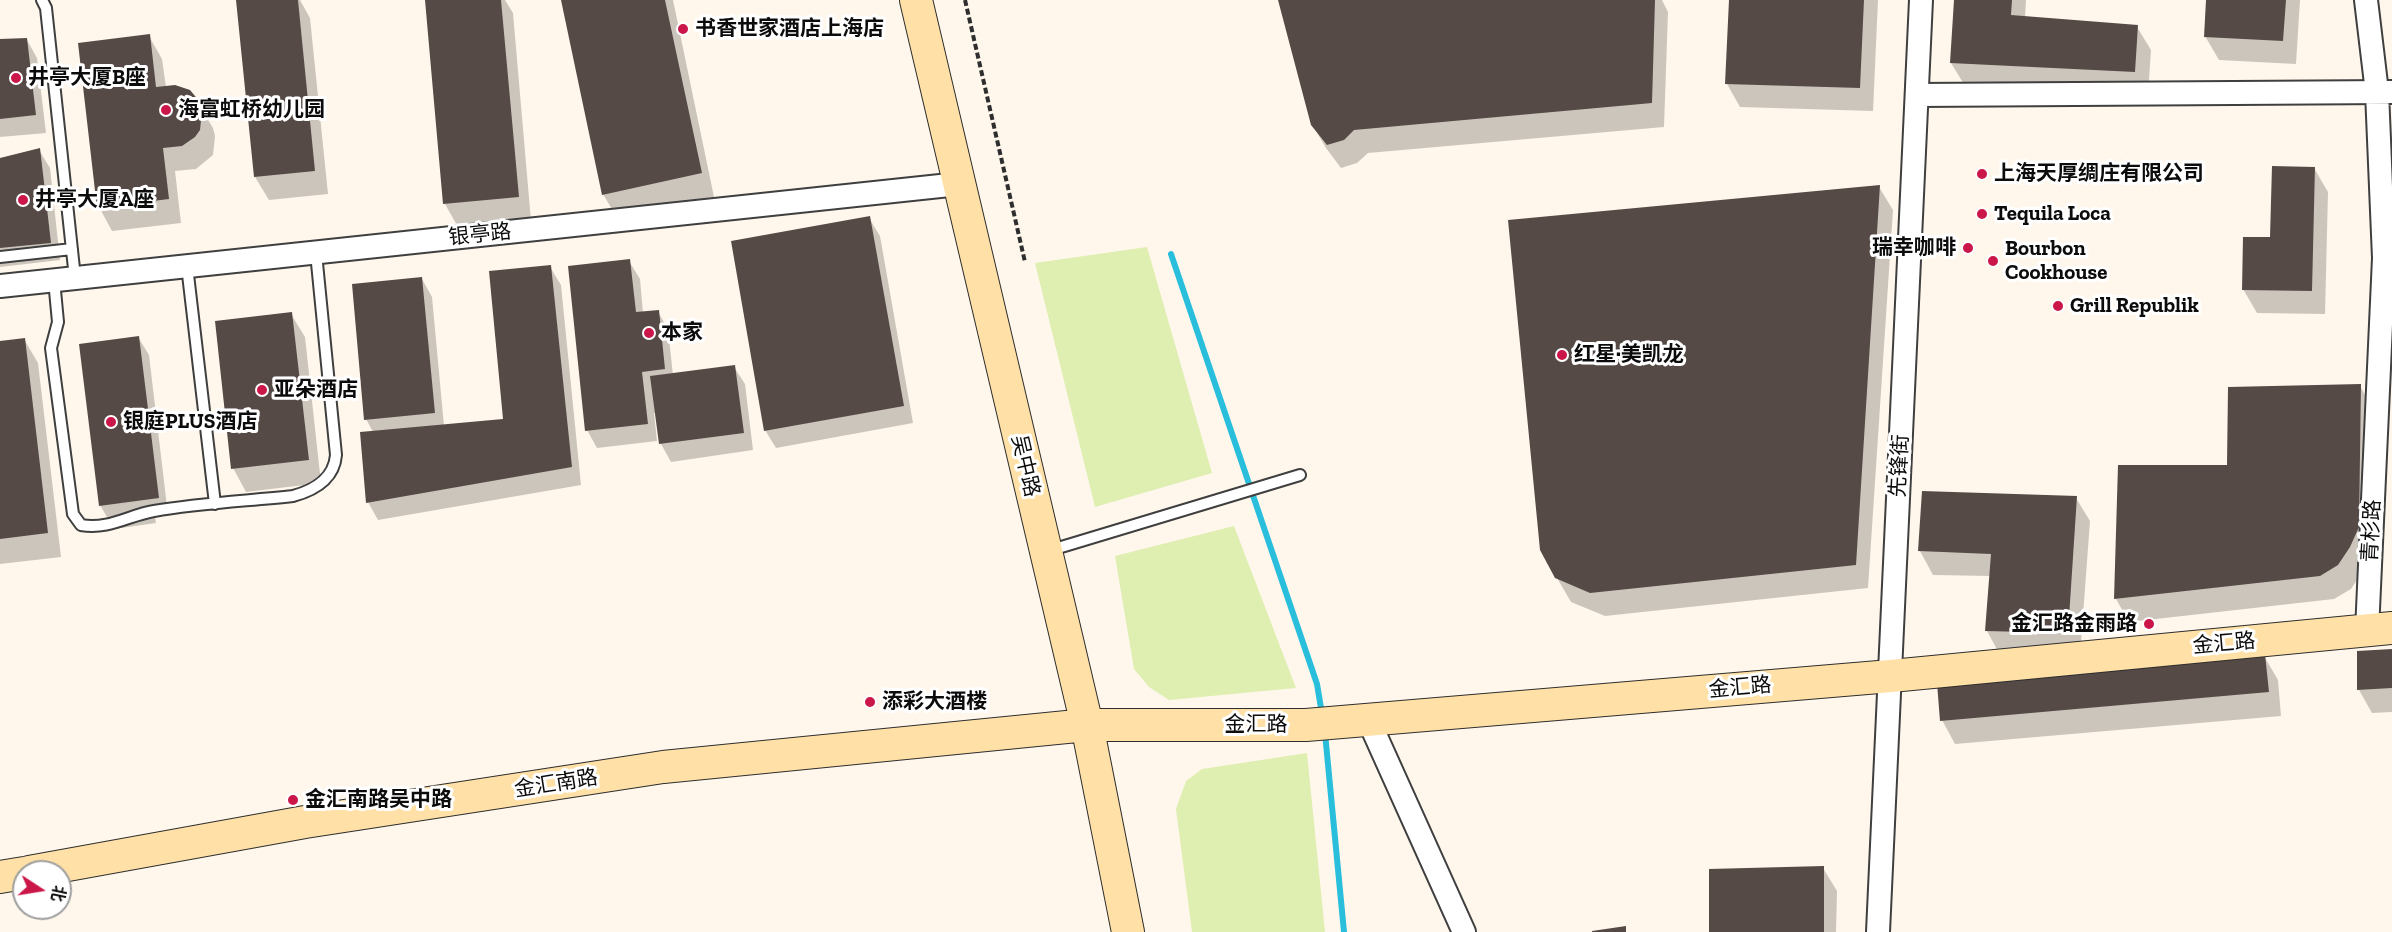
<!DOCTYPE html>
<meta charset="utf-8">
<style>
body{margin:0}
#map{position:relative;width:2392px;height:932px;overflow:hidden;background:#fff7ec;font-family:"Zilla Slab","Noto Sans SC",serif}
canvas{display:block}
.north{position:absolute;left:12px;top:860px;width:60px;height:60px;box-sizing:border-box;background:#fff;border:2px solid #9e9e9e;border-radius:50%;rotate:102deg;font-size:16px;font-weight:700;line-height:24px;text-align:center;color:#0c0c0c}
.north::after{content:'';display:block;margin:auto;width:21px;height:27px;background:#cb1649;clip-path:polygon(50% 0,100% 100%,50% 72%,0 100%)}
</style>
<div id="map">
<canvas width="2392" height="932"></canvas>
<div class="north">北</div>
</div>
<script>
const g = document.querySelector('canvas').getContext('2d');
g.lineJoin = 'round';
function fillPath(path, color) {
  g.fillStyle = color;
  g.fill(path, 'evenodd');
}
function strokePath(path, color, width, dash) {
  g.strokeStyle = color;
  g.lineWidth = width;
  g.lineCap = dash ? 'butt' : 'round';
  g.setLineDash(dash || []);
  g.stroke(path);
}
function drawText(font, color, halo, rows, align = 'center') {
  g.font = font + ' "Zilla Slab","Noto Sans SC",serif';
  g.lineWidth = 6;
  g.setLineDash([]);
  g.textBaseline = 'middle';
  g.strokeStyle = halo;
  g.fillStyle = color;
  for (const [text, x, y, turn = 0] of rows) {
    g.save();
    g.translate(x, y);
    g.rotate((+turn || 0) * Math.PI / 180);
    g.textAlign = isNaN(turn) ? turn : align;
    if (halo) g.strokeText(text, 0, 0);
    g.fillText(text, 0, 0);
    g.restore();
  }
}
fillPath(new Path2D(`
 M1147,247L1212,473L1095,507L1035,263Z
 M1234,526L1296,688L1169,700L1149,687L1134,669L1115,556Z
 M1307,753L1325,932H1192L1176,809L1186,781L1202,769Z`), '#dfeeb1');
fillPath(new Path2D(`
 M247,0H300L310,18L328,194L269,200L255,177Z
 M427,0H505L513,13L531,221L458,227L445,204Z
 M562,0H673L714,197L617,218L603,194Z
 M1280,0H1662L1668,12L1664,127L1368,153L1357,163L1341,168L1326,148L1312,124Z
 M1731,0H1878L1873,111L1740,107L1727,84Z
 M1955,0H2026L2025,18L2137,27L2151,50L2148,95L1965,86L1951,63Z
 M2207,0H2300L2296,64L2219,60L2205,36Z
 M149,36L162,59L166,87L198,103L213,128L215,136L213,155L196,169L175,171L181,223L112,231L99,207Z
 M27,40L37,58L46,133L0,137V41Z
 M39,150L50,168L60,260L0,267V160Z
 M2314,168L2328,192L2325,314L2257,313L2243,289Z
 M1879,187L1893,210L1868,588L1605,616L1571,602L1557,578Z
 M869,218L880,236L913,423L776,448L765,430Z
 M629,261L640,279L643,313L658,312L668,329L673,375L734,367L745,384L753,450L671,462L661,444L657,413H654L657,441L597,448L587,430Z
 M550,267L561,285L581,485L378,520L368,502L373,432L366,419L422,279L432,297L444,426L505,421Z
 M291,314L305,337L321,483L246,492L233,468Z
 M138,337L149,355L168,515L155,517L156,523L114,529L100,505Z
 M24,339L38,363L61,557L0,564V342Z
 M2360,386L2373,409L2363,571L2351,589L2334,599L2129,622L2116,599L2120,466L2229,467Z
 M1923,493L2076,498L2090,521L2080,656L2000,655L1987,631L1991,576L1933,575L1920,551Z
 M2392,650V712L2372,713L2359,690Z
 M2264,656L2278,680L2281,716L1955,744L1942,720Z
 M1823,868L1837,891L1836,932H1711Z`), '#0003');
strokePath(new Path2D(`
 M1171,254L1317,684L1322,714
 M1325,733L1344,932`), '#29bedb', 6);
fillPath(new Path2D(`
 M236,0H298L315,171L254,177Z
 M425,0H501L519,197L443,204Z
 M561,0H665L702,173L602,195Z
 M1278,0H1655L1652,103L1354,130L1344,140L1327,145L1311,125Z
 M1729,0H1864L1860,88L1725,84Z
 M1954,0H2012L2011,15L2138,25L2135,72L1950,63Z
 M2206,0H2286L2283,41L2204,37Z
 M150,34L156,87L175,85L190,90L200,102L202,111L200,130L195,137L182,146L163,148L169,199L97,208L78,43Z
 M27,38L36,115L0,119V39Z
 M40,148L51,243L0,248V158Z
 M2272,166L2315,167L2312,291L2242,290L2243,237H2270Z
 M1880,185L1856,565L1590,593L1555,578L1540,550L1508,220Z
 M870,216L904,406L764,431L731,241Z
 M630,259L636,312L659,310L665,369L642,372L648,424L585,431L568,266Z
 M551,265L572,467L366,503L360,432L503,419L489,271Z
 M422,277L435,413L364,420L352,284Z
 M292,312L309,460L231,469L215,321Z
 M139,336L159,498L99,506L79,344Z
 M25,338L48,533L0,539V341Z
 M735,365L744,433L659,444L650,376Z
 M2361,384L2359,527L2350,547L2338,565L2320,576L2114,599L2118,465H2227L2228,387Z
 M1922,491L2077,496L2068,633L1985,631L1991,554L1918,551Z
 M2392,649V688L2357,690V651Z
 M2265,654L2269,692L1940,721L1937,683Z
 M1824,866V932H1709V869Z
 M1626,926V932H1592V931Z`), '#564a47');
const lane = new Path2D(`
 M42,0L46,8L75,278
 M0,257L72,249
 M187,266L215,504
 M54,280L58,322L51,348L73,514L81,525C109,530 129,515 154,511C200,503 247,501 293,496C315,490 334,479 336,455L316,253
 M1048,551L1300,475`);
const street = new Path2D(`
 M2366,0L2377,92L2384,258L2367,631
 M1917,95L2392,92
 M0,286L959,184
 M1368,719L1464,932
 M1878,932L1921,0`);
const secondary = new Path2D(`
 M916,0L1087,725L1128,932
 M29,872L305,822L663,767L1087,725H1306L1891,676L2392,628
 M0,877L24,873`);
strokePath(lane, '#3f3f3f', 14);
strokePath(street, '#3f3f3f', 26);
strokePath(secondary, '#2e2e2e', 34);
strokePath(new Path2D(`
 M965,0L1025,262`), '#2e2e2e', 4, [6, 3]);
strokePath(lane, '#fff', 10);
strokePath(street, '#fff', 22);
strokePath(secondary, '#ffe1a7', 32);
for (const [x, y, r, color] of [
 [683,29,6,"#cb1649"],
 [16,78,6,"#cb1649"],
 [166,110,6,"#cb1649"],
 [1982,174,6,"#cb1649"],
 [23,200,6,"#cb1649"],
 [1982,214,6,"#cb1649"],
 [1968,248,6,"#cb1649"],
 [1993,261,6,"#cb1649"],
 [2058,306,6,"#cb1649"],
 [649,333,6,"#cb1649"],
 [1562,355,6,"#cb1649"],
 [262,390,6,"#cb1649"],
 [111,422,6,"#cb1649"],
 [2149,624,6,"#cb1649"],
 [870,702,6,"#cb1649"],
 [293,800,6,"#cb1649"]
]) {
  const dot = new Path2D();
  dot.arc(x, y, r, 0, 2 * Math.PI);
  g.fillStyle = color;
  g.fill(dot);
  strokePath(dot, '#fff', 2);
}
drawText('bold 21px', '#0c0c0c', '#fff', [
 ["书香世家酒店上海店",695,29],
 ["井亭大厦B座",28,78],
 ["海富虹桥幼儿园",178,110],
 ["上海天厚绸庄有限公司",1994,174],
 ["井亭大厦A座",35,200],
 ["Tequila Loca",1994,214],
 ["瑞幸咖啡",1956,248,"right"],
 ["Bourbon",2005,249],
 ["Cookhouse",2005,273],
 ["Grill Republik",2070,306],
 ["本家",661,333],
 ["红星·美凯龙",1574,355],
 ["亚朵酒店",274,390],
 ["银庭PLUS酒店",123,422],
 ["金汇路金雨路",2137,624,"right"],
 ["添彩大酒楼",882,702],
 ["金汇南路吴中路",305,800]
], 'left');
drawText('21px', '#0c0c0c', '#fff', [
 ["银亭路",480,235,-6],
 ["吴中路",1025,466,77],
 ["先锋街",1900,466,-87],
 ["青杉路",2372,531,-87],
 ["金汇路",2224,644,-5],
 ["金汇路",1740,688,-5],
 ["金汇路",1256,725],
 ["金汇南路",556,784,-9]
]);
</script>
